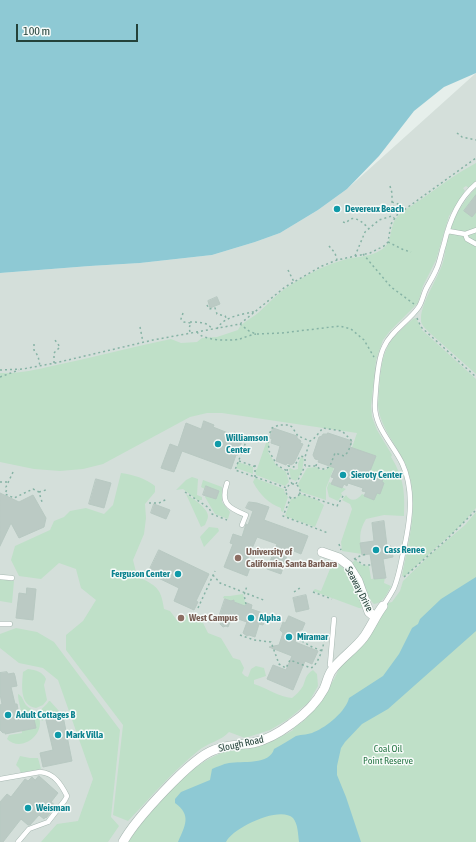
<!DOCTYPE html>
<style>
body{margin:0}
#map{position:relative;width:476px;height:842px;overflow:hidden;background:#e6efeb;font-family:"Asap Condensed",sans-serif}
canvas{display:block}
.scale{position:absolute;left:16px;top:24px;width:122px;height:18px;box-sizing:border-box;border:2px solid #24423a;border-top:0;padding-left:5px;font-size:12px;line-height:14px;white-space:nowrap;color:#24423a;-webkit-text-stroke:3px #f7fbf9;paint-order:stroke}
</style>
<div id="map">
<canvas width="476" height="842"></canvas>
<div class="scale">100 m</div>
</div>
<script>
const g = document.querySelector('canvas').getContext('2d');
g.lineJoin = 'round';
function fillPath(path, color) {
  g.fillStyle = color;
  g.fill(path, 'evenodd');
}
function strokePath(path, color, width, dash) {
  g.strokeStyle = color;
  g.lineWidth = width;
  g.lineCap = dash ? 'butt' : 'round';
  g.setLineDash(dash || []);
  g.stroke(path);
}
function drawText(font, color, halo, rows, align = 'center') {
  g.font = font + ' "Asap Condensed",sans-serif';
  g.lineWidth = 3;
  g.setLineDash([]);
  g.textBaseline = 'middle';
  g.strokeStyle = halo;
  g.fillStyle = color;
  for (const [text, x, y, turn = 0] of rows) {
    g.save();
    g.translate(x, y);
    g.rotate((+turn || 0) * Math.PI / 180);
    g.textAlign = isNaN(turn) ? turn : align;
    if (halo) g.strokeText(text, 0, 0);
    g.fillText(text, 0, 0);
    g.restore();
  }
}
fillPath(new Path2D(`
 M476,73V842H0V273L90,266L140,263L212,255L255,242L280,233L318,210L347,189Z`), '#d4dfda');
fillPath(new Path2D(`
 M476,163V181L469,188L466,186L463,188L465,191L449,216L436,260L423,286L418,303L390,331L383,340L376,360L371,406L372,417L377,430L392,455L391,457C404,478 405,492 404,516L384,515L366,519C358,532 360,540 362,554L342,551L341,542L352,509L350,504L342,500L346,495C350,502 357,501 362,494L374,499L376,492L335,465L326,488V500L301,492L298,484L307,468L316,467L320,470H325L350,453L357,433L222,413H207L190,417L103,464L83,469L60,471L34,469L0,462V373C17,374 35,370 52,366C92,358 131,347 171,339L181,343L197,342L202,338L217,337L238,330C241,323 252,318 258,313C267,305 275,296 286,288C301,278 322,266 340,261C353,256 369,258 381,250C394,243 388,226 398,216C405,209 415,204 423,198C440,186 457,173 476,163Z
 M476,188V374L431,334C427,330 420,325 421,319C421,302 438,279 443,262C445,256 445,250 446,244C450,223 461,203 476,188Z
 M416,318L422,330L476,379V508L461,525L405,576H402C409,539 421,499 405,463C396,444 379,426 378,404C380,384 379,358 391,341C397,333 405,326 413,319Z
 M267,440L269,441L268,452L276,465L286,472L289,482L285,486L256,475L255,470L257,469Z
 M301,457L304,459L302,471L296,481L291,479L289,469L290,468L294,470L298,469V464Z
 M238,462L253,467V474L236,468Z
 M121,473C134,475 145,478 155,486V492L145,504L146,518L144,534L133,560L137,576C156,586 161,587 164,609L170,611L176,619L193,613L199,615L208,633L221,638L233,658L240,660L244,668L242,673L245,676L248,677L251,669L256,666L264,668L266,676L254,680V684C267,688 279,697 292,698C296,695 300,691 303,686C306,679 305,675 313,670L317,674L318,686L309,702L287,720L270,730L245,738L229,732C221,741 207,743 198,751C172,772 151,797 128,821L113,815L123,725L66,650V635L83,621L96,600L81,588L76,569L59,563L41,579L19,576L11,560L15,546L50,530L54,521L64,517L70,511L86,508L104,514L113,505Z
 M192,477L198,479L197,495L202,497V500H197L183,489L176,490L186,480Z
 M255,478L284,489L285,493L288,497L283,512L281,511V508C268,503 260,495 253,482Z
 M203,480L222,487V502L230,512L228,519L215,514L205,497L207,490L201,487Z
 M329,482L346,489L341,493L342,495L338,501L329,497L327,488Z
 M186,494C192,498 208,508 208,516C208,519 206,522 205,525L201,527Z
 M300,494L317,500L324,505L315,527L285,516L291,499L296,498Z
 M476,512V842H128C151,809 182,770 219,754C229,749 241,750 252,748C264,746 277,738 288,733L293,730L294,726L301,723L306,719V718C318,703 337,680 341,662C363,654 374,624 385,604L392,602L400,591L403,581L431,554L465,525Z
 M209,527L218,528L219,531L204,547L200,537Z
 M355,560L362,565L369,566L371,579L385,577L384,583L391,586C387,594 383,603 374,604L370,600L361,578L352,563Z
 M338,564C351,572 360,594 362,608H359L313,591L315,589L321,591L330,569Z
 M0,579L14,581L12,603L0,601Z
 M243,594L246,607L223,598L224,596H230Z
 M16,628L37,632L54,642L120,730L111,817L119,826L108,842H41L57,824L78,821L93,779L58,680L43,668L19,663L0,648V634Z
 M28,669C36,670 43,672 46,679L44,685L47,700L43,705L36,708C19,705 22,685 23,672Z
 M18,694C23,696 23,702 27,706C30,709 35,710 37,713C49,732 22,754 7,739L9,735L22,733C21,728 22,724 22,719C22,710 18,703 18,694Z
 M49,701H50L59,711L49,714L42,721C37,708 43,710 49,701Z
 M20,756L30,758H38L41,769L21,773L19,768L16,765Z`), '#bfe0c8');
fillPath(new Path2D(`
 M0,0H476V73L444,87L414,111L379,156L347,189L318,210L280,233L255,242L212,255L140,263L90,266L0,273Z
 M476,577V631L388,709L362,724L345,742L341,748L337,766V775L346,797L361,842H299C298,834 298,824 293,818C280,805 232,828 226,842H178C185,826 192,815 175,803V799L181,792L210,780L212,769C217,767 223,764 229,763C242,761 270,765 274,749C282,745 289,740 296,736C302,734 309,735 314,732C327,727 346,711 349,698L383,676L399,654L412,628L418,624L420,619L441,599Z`), '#8ec9d4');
const building = new Path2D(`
 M476,195V212L472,217L464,211Z
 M217,297L220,304L210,308L208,301Z
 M204,421L214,425L213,427L233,435L234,432L243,436L238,455H236L231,469L182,451L174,472L161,468L170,444L178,447L186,423L201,429Z
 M273,428L297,436V438L301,441L300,443L303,444L294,463L291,465L287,463L286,465L276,461L280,446L271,443L272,439L270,438Z
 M328,433L352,441L350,447L376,456L370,471L384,476L382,482L384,483L380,494L377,493L374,500L364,496L366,492L362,491L363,488L348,483L347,486L344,484L342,488L331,484L334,478L331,477L335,468L318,462L319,460L315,459L313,455L319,437L322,436L323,434H327Z
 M96,479L111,483L104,508L89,504Z
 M206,486L219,491L216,499L203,495Z
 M0,493L19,502L33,495L46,518L44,527L19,538L11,523L0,546Z
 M249,502L257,503L269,507L264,520L308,536L301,554L289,549L281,574L267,569L277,544L257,537L247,560L252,562L247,576L224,567L233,544L230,543L233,534L242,537L246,524L248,525L253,511L246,508Z
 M154,504L170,510L166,519L151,513Z
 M384,521L387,546H391L393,557L383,559L386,578L374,579L370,554L362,555L360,543L374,541L372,523Z
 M159,550L209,574L196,601L198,602L194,610L174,601L179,588L148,573Z
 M27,588L36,589L33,620L16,618L19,593L26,594Z
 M306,595L309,609L296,612L293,598Z
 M225,599L231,601L234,600V602L245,606L247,603L252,605L251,609L263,613L262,616L266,617L263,625L259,624L255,637L249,635L247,636L243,633L247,622L232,617L228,627L226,626L223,627L220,624L221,621L218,620Z
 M289,616L305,623L302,630H300L295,642L318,651L312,664L305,661L293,690L267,679L273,665L286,670L292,656L269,647L279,645L283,633L280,630L283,622L285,623Z
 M7,672L8,674L14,673L15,676L17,686L11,687L15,704H17L19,715L26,714V716L33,715L36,728L5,734V732L3,733L0,730V705L2,704L0,694V673Z
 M63,716L72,761L43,767L40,753L53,750L46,720Z
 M39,776L58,793L51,802L56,806L46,818L45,817L44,819L39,815L30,825H28L21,819L3,842H0V802L7,794L11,797L25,779L28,781L32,777L35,780Z`);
fillPath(building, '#bbcac4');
strokePath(building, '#b8c9c2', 1);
const lane = new Path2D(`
 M476,230L465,234L467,239L476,244
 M448,231L465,234
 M227,483C220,503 228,508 246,515L242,525
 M0,577L12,578
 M383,606C387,600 391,594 394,588C398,578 400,568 402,558C409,527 416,493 402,463C393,444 373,426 375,403C376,388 377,360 384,347C391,331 408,322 418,308C422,303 423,295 426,289C429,283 433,277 436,270C440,262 441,253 444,244C449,222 458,199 476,184
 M0,624H10
 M333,669L330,665L334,619
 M0,779L40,772C54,773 61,784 67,796L65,800L48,822L29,829L18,842`);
const street = new Path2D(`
 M322,552L339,558L348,565L358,581L369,612L375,617
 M123,842C135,820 191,758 214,750C226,745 240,745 253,743C267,740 279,733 291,724C304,715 316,704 324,689C327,683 328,675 332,670C341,658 355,649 364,637C371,627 376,615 383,606`);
strokePath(lane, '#a8b8b2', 5.5);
strokePath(street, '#a8b8b2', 10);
strokePath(new Path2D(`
 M457,133L462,137L476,140
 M390,186L392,193V202L397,214
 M392,202L401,205L405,208
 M343,222L346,223L350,219C357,217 364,223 369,229
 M388,242L404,250L411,252
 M329,246L335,253L337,260
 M363,254L391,287L414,304
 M355,256L365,232L379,220L392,216L394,218
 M288,270L294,282
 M207,305L209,309L215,308L217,314L225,316L227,319
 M183,313L181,319L184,322L191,323L189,328L190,332
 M417,318L421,327L476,377
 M190,322C198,322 208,322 212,329
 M240,324L249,331L256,334L282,333L340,326L351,329L364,340L374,357
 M140,327L143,342
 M217,329C223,317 240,315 252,312H255
 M197,332C203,341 230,341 240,339C245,337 251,335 256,334
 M34,344V350L38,356L40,366
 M54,363V353L60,347L55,340
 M0,370L23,369L55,363L153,340L240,324L285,287L322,266L337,260L370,253L384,246L388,242L391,224L397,215L476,158
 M0,377L19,370
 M247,439L235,470L287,488
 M239,461L256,467
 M255,465V477
 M316,466L317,462
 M287,471L288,466L294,467L300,456L305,457
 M13,472L6,487L7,489L5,494L14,498L33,489L39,492L42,502
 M0,482H9
 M292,484L287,471L277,465L269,451L268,437L272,428L279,425H289L292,427L298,436L310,441C315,439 319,432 323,428L342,431L352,441L348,452L344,456L335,453L330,466L326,469H320L316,466H305
 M296,484L305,466V457L310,441
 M286 491a7 7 0 1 1 14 0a7 7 0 1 1-14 0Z
 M39,492L46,490
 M185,492L209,508L212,514L227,520
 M299,493L337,506L343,496
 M291,497L283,516L328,533
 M149,503H159L167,499
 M339,544L341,550
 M354,559L360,556L367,554
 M355,559L364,565H371
 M213,575L220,583L266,601
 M404,577L446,540L476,510
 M294,592L300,588
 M313,592L332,599
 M246,604L244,595L247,586
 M198,608L215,571
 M240,635L254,640L271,642L279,664L286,668L290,660L311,668C320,663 324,643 326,633
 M302,641L310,646L322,651`), '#86b3a5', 1.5, [2, 3]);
strokePath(lane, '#fff', 4.5);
strokePath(street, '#fff', 9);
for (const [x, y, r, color] of [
 [337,209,4,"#0f9aa8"],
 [218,444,4,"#0f9aa8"],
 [343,475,4,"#0f9aa8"],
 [376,550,4,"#0f9aa8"],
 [238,558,4,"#8d6e63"],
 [178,574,4,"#0f9aa8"],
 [181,618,4,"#8d6e63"],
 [251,618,4,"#0f9aa8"],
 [289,637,4,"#0f9aa8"],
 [8,715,4,"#0f9aa8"],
 [58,735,4,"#0f9aa8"],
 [28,808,4,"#0f9aa8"]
]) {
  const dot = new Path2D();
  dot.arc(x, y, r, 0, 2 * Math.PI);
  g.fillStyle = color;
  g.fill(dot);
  strokePath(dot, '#f7fbf9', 1.5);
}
drawText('bold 10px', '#0d838f', '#f7fbf9', [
 ["Devereux Beach",345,209],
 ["Williamson",226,438],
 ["Center",226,450],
 ["Sieroty Center",351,475],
 ["Cass Renee",384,550],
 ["Ferguson Center",170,574,"right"],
 ["Alpha",259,618],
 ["Miramar",297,637],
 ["Adult Cottages B",16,715],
 ["Mark Villa",66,735],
 ["Weisman",36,808]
], 'left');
drawText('bold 10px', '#785e54', '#f7fbf9', [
 ["University of",246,552],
 ["California, Santa Barbara",246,564],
 ["West Campus",189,618]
], 'left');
drawText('10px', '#24423a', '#f7fbf9', [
 ["Seaway Drive",359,589,63],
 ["Slough Road",241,744,-12]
]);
drawText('10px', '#2d7a4b', '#f7fbf9', [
 ["Coal Oil",388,749],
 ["Point Reserve",388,761]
]);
</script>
